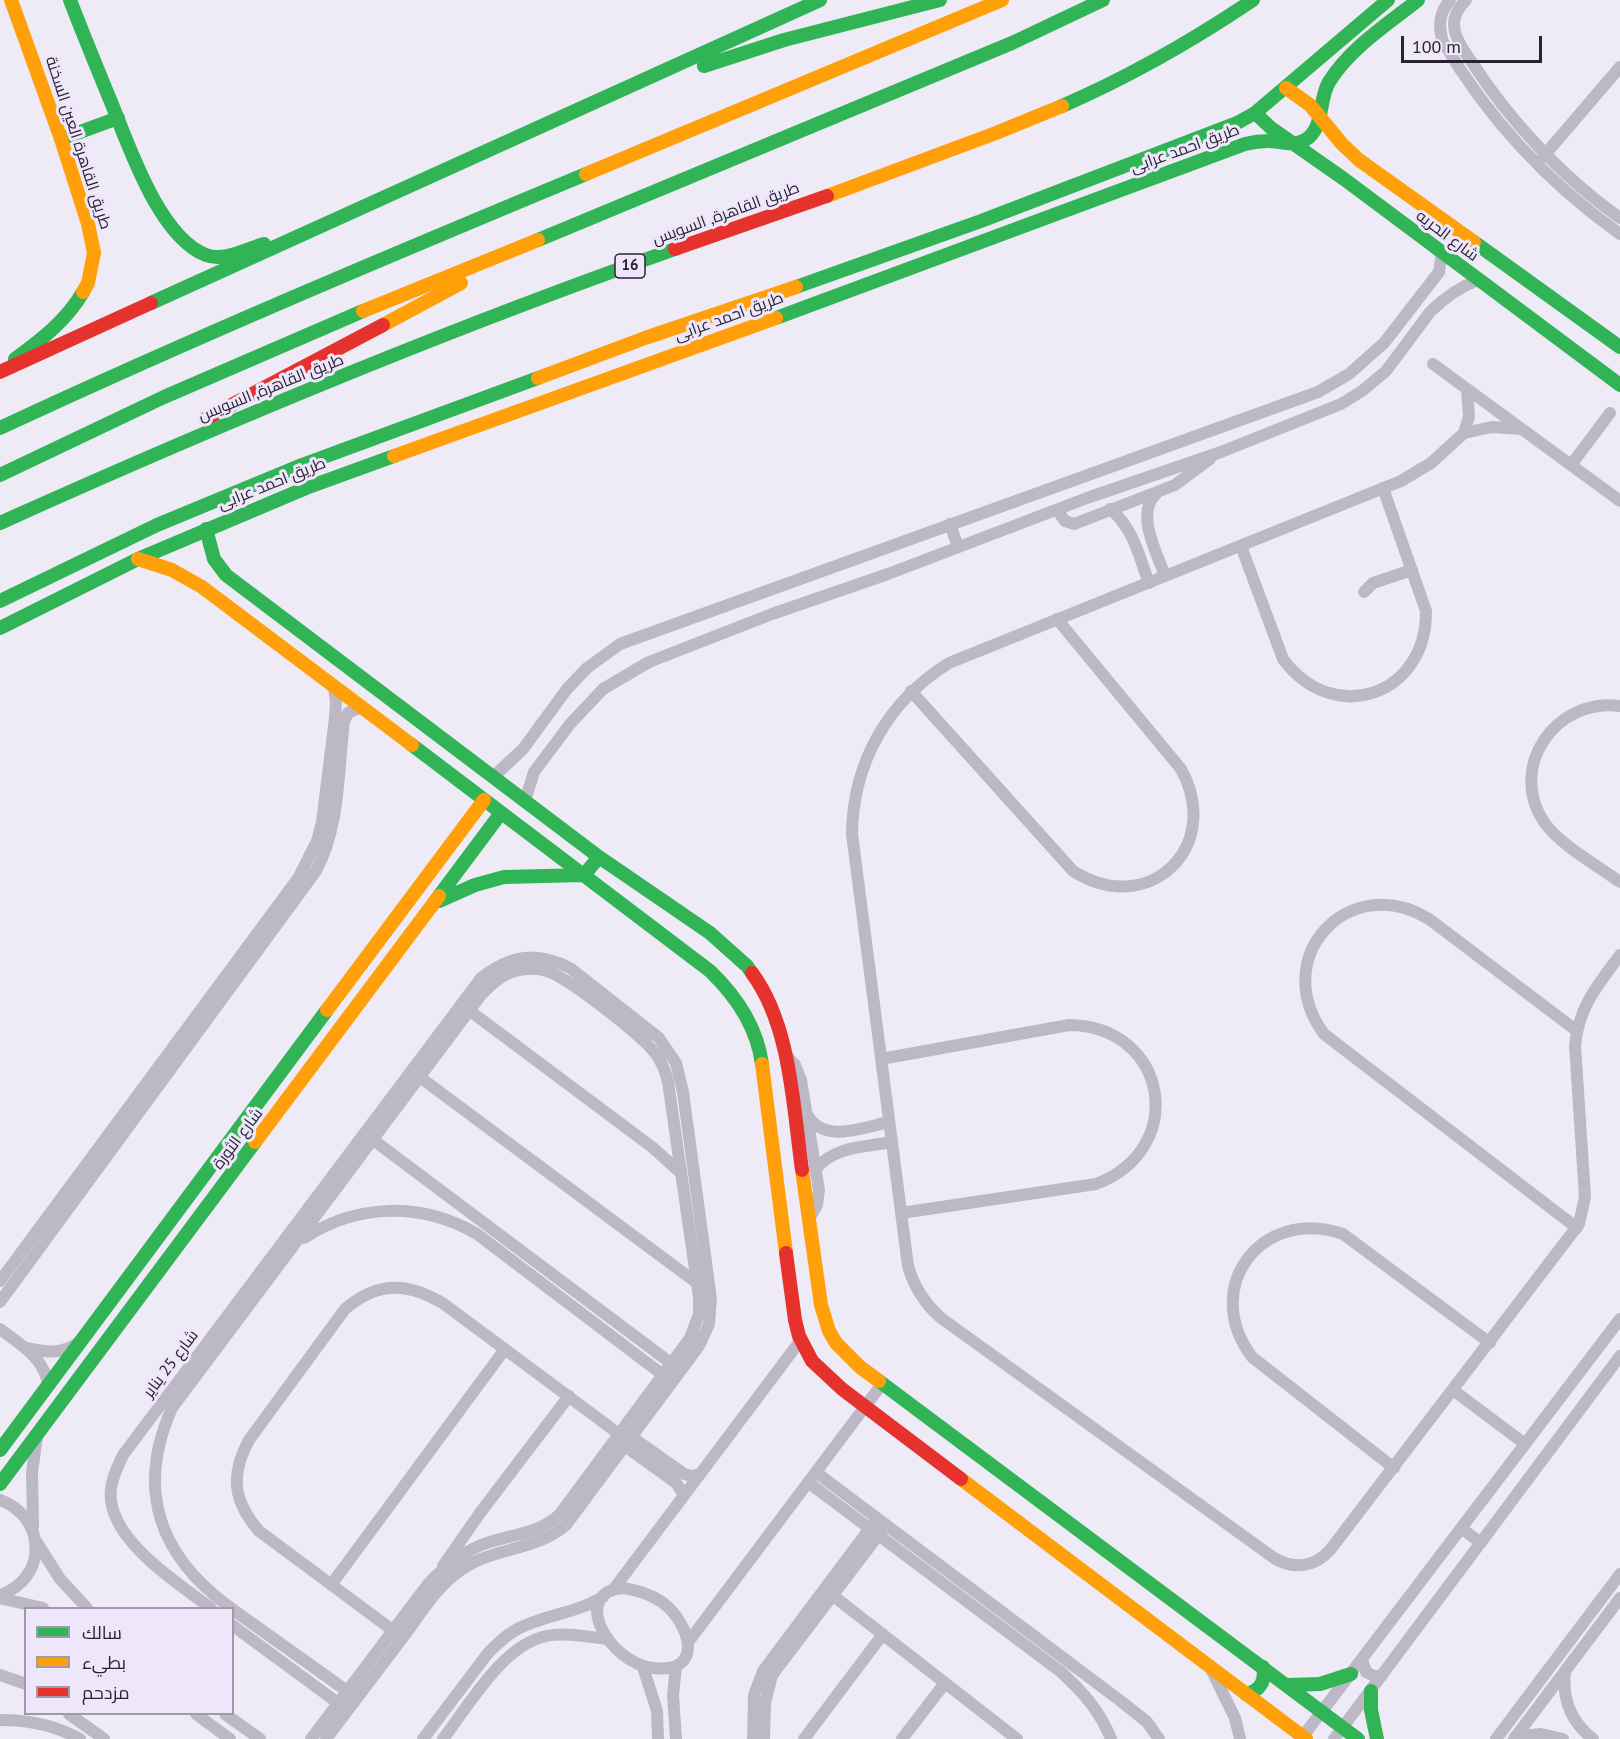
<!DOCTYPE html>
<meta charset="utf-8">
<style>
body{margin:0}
#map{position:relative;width:1620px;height:1739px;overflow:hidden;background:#efebf6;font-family:"PT Sans",Cairo,sans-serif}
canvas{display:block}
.legend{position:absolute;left:24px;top:1607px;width:210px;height:108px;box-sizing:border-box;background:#eee7fb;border:2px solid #9f99aa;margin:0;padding:8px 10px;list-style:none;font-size:18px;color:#282330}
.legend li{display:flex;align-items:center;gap:12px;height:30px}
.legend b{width:30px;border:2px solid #9f99aa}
.scale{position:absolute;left:1401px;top:36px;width:141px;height:27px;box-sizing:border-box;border:3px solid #282330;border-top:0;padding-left:8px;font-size:18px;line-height:21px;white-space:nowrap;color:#282330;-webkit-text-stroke:4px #eee7fb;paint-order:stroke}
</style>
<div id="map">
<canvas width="1620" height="1739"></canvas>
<ul class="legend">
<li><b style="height:8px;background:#30b455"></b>سالك</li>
<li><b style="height:8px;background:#ff9f0a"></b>بطيء</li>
<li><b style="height:8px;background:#e5322d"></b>مزدحم</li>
</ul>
<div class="scale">100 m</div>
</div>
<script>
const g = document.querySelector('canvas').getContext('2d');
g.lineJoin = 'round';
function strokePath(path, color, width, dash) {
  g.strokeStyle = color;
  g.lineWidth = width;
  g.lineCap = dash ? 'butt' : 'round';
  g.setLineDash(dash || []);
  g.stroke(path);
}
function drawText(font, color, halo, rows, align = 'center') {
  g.font = font + ' "PT Sans",Cairo,sans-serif';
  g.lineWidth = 6;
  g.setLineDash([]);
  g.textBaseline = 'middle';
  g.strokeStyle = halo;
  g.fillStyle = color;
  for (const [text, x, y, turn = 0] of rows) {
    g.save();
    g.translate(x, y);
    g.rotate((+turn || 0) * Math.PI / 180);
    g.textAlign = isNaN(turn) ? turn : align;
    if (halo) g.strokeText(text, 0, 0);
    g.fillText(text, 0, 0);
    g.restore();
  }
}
strokePath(new Path2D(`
 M1450,0C1439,13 1438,26 1443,42C1488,118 1548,183 1620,234
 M1466,0C1459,7 1454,14 1454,24C1454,37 1464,51 1471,61C1510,121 1562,177 1620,218
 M1543,157L1620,67
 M1433,364L1620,501
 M1521,429L1492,427L1464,433L1431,463L1401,481L949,663C888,701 853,762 852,834L908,1266C914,1287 925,1304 941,1318L1274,1558C1294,1570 1315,1567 1330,1550L1579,1224L1585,1197L1575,1045C1579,1006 1598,985 1620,955
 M1464,433L1469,416L1467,389
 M1571,465L1610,413
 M1156,494C1135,513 1157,553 1165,576
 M1110,509C1133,527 1139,556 1149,583
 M1057,510L1065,521L1074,524L1175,485L1210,459
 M950,524L958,547
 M1241,546L1283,659C1334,728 1427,695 1426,611L1383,488
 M1364,592L1373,583L1412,570
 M911,691L1073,871C1148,919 1224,847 1181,769L1057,619
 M1620,706C1556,697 1507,767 1544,822C1559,844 1598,866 1620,882
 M493,777L523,749L567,689L587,668L620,644L1318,392L1349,374L1384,343L1439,272L1442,253
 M525,801L534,772L570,724L603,689L649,662L772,614L888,574L1087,498L1221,452L1341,404L1362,391L1386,371L1430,312C1444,298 1460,287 1478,280
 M470,1011L652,1147L681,1173
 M1577,1031L1429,919C1348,870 1268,958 1324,1034L1577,1228
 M786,1055L795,1065L801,1080L819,1190L817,1205L809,1219
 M881,1059L1069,1025C1168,1026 1189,1149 1096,1184L901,1213
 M421,1078L697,1283
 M808,1116C825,1144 864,1127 889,1122
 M368,1136L672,1364
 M815,1170C834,1146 865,1147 892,1142
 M304,1238C358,1203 422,1202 477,1234L663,1375
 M0,1281L299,877L317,841L322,822L335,718L336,702L334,688
 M0,1302L316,871C340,826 338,772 344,721L348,713L361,707
 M0,1329C20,1344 46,1359 48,1386
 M26,1348C46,1352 61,1355 78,1343
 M1453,1390L1525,1444
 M626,1433L684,1474L692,1476L700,1474
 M1394,1468L1252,1357C1200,1288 1261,1206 1343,1234L1490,1343
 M817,1473L1122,1702L1147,1722L1159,1739
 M809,1483L1061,1672C1083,1692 1100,1711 1111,1739
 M0,1500C47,1517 48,1579 0,1595
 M33,1527L32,1472L37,1437
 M1461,1528L1481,1543
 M36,1541L60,1579L87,1608
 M443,1566L480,1513L569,1396
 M331,1585L505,1349
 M623,1588C637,1590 650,1594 662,1602C690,1623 706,1674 653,1668C608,1663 570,1592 623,1588Z
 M613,1590L800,1341
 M827,1591L1017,1739
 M0,1598L43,1608
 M211,1608C177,1583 105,1537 111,1489C112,1477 118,1466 123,1455L481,978C511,955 536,951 570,968L659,1038L676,1063L683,1092L711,1299L709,1324L699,1346L566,1525C536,1551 493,1547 461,1570C437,1586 421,1613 404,1636C378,1670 352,1705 326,1739
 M231,1608C160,1557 135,1491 172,1408L481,995C494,981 507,970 527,969C536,968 546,970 554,974C576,985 645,1037 658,1057C663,1065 666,1074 668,1082L699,1297V1314L690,1338L560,1514C538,1535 509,1534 481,1545C460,1554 443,1568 428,1584L311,1739
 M232,1609L347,1691
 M232,1625L338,1703
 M399,1635L259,1531C233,1501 230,1475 249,1440L345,1309C378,1281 408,1282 444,1304L619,1434L622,1444L676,1483L684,1495
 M689,1641L882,1384
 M1362,1659L1366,1672L1374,1676H1382
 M676,1666L673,1695L676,1739
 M643,1667L657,1711L658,1739
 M1212,1671L1235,1718L1240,1739
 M1565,1672C1562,1700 1571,1722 1593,1739
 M0,1675L26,1684
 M69,1714L104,1739
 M196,1714L230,1739
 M225,1714L260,1739
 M0,1720C28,1720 55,1725 80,1739
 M1515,1737L1541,1734L1563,1739
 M423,1739L488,1653C496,1645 504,1637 514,1631C541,1615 575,1614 603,1597
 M443,1739C469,1705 503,1645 546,1636C566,1632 587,1637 607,1639
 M753,1739L754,1695L763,1671L873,1524
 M764,1739L765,1703L772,1675L883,1529
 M804,1739L883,1634
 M902,1739L945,1683
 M1301,1739L1620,1319
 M1334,1739L1620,1356
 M1496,1739L1620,1574
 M1514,1739L1620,1598`), '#bdb8c6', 12);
strokePath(new Path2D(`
 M70,0C83,34 97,68 111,102C129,146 159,237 206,255C224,262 247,249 264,244
 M704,66L784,40L940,0
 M1062,106C1129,77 1192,41 1253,0
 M1255,113L1271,128L1344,179L1620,385
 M61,139L118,118
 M538,240L1012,43L1103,0
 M1474,242L1620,347
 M796,287L981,221L1237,123L1255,113L1388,0
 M151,303L820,0
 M776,318L1245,144C1253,142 1260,141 1268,141C1280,141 1293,147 1305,140C1325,128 1318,100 1329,82C1350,48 1388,24 1418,0
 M15,359C41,340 67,320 83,292
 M0,428C193,338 389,256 586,174
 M0,475L164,397L363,311
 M0,523C222,423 446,330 675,249
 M206,529L214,559L226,575L599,857L710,933L747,966L752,973
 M0,601L157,525L302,465L538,378
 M0,628L138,559L306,488L394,456
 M412,745L710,971C736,996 757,1027 762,1064
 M439,896L501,813
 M439,901L475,885L504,877L584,875L599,857
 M879,1381L1358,1739
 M0,1450L327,1010
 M0,1484L255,1142
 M1288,1685L1320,1684L1351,1674
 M1371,1691V1710L1377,1739
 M1246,1694C1260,1691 1266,1681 1263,1667`), '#30b455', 14);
strokePath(new Path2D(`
 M11,0L61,139L88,224L94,253L88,283L83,292
 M1286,88L1310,105L1342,144L1359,160L1474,242
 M586,174L1002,0
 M827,196L996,133L1062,106
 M363,311L538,240
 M383,325L461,283
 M538,378L645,338L796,287
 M394,456L776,318
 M138,559L172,570L202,587L412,745
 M327,1010L484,800
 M762,1064L786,1253
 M255,1142L439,896
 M802,1170L821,1305L829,1331L836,1343L860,1367L879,1381
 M961,1479L1306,1739`), '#ff9f0a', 14);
strokePath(new Path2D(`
 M675,249L827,196
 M0,372L151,303
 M205,419L383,325
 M752,973C791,1026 793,1106 802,1170
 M786,1253L795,1320L799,1336L812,1361L842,1389L961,1479`), '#e5322d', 14);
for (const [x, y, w] of [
 [630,266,30]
]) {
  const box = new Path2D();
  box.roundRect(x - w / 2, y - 12, w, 24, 4.5);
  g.fillStyle = '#eee7fb';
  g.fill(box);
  strokePath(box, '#282330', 1.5);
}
drawText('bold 15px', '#282330', null, [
 ["16",630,266]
]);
drawText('16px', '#282330', '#eee7fb', [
 ["طريق القاهرة العين السخنة",78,143,72],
 ["طريق احمد عرابى",1185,149,-20],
 ["طريق القاهرة, السويس",726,214,-20],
 ["شارع الحريه",1447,236,37],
 ["طريق احمد عرابى",729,317,-20],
 ["طريق القاهرة, السويس",271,388,-22],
 ["طريق احمد عرابى",272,484,-22],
 ["شارع الثورة",238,1139,-53],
 ["شارع 25 يناير",171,1364,-53]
]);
</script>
